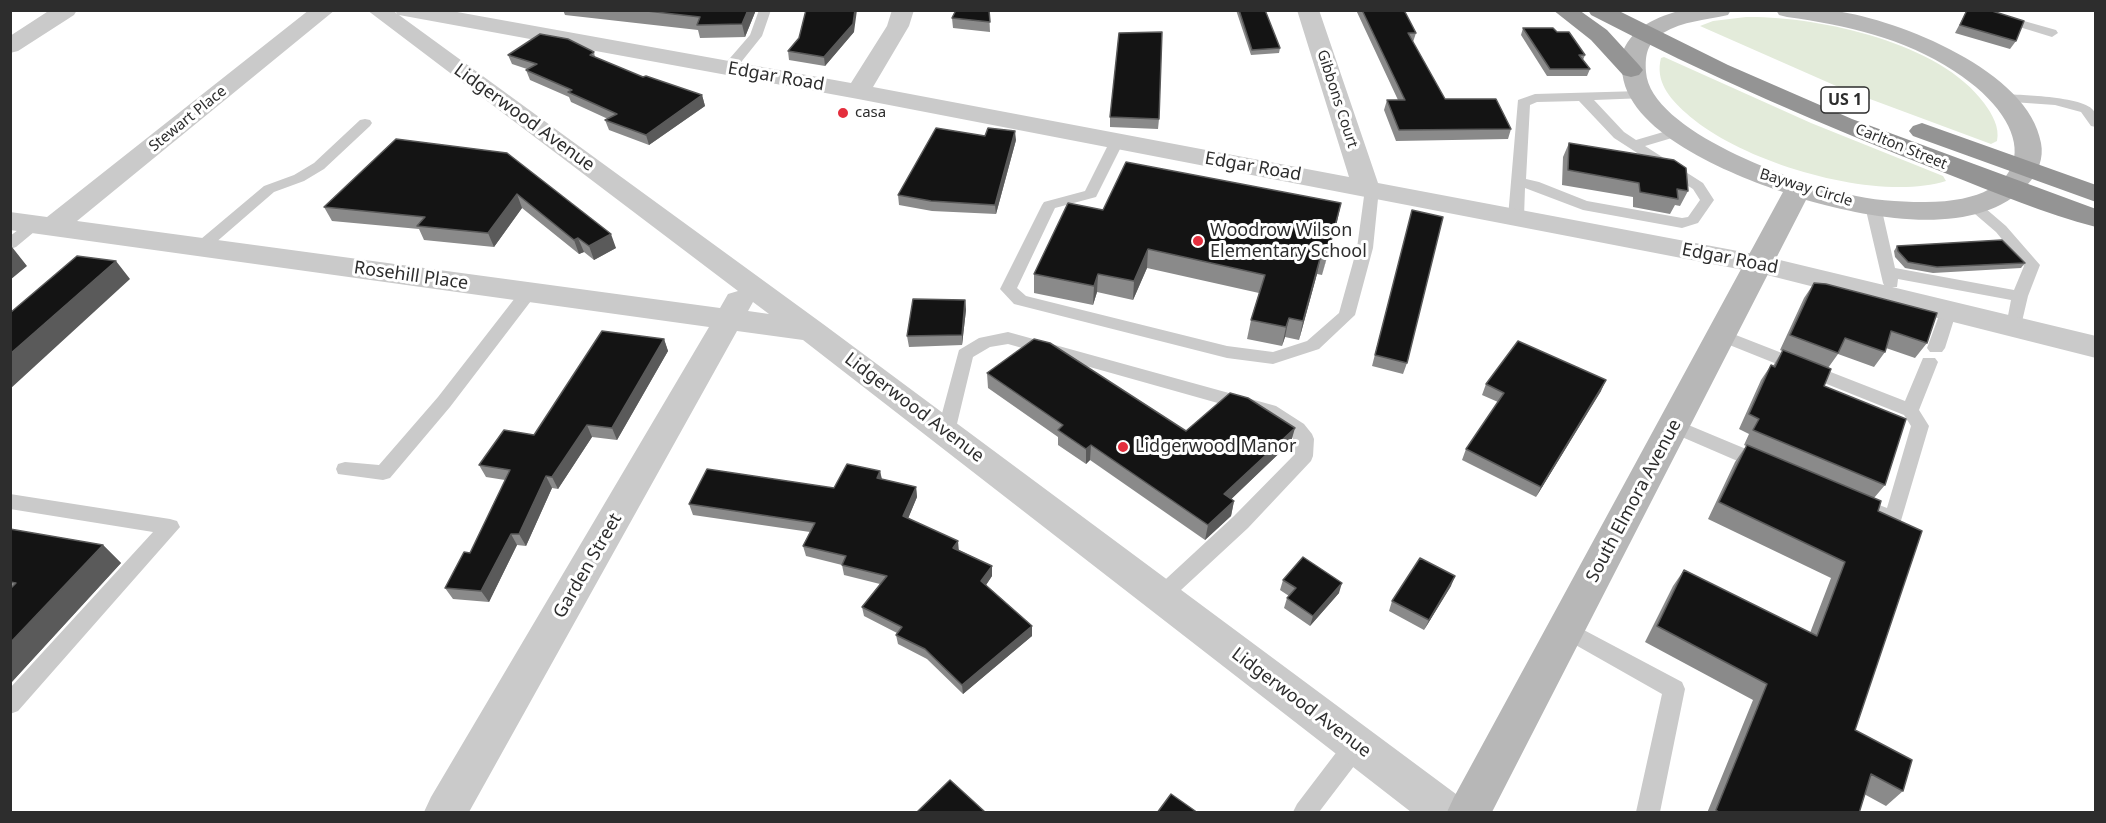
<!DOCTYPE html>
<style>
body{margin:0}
#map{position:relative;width:2106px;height:823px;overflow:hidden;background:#fff;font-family:"Noto Sans",sans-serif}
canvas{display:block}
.frame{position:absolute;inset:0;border:12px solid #2d2d2d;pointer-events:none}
</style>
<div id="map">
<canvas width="2106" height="823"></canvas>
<div class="frame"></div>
</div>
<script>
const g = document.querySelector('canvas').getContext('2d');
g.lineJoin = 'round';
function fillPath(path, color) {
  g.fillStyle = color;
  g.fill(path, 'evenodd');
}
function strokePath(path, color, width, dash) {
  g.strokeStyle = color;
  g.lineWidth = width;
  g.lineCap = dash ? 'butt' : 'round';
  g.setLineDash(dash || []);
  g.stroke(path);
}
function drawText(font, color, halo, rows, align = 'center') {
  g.font = font + ' "Noto Sans",sans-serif';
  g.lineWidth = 6;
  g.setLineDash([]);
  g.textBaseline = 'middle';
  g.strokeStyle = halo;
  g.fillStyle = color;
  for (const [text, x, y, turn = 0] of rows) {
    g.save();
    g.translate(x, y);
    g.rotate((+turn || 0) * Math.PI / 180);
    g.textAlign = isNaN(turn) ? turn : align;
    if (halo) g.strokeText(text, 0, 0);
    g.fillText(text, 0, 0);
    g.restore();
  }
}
fillPath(new Path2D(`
 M1746,17C1817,16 1940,42 1984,103C1992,114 2000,127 1997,141L1991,144L1843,89L1700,26L1713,21Z
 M1664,57L1811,123L1943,176L1946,181C1876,203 1739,162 1686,113C1669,98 1655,81 1661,58Z`), '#e3ebda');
fillPath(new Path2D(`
 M759,10H771L762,36L734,71H724L723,68L724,65L750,35Z
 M1964,10H1985L2056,30L2058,33L2052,37Z
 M1641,91L1646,92L1648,95L1646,98L1594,100L1624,132L1636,140L1677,128L1682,129L1684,132L1682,135L1645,146L1703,183L1714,200L1698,223L1682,228L1583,210L1525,188L1524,217L1521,220H1511L1508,217L1518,100L1535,94ZM1579,101L1614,138L1693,189L1700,200L1688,217L1682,218L1587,201L1539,182L1526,179L1530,105L1537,102Z
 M2003,94C2019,95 2090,96 2095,113C2097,116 2096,123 2096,127L2091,126L2081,112L2055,105L1998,101L1996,98L1998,95Z
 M365,119L370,120L372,123L370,126L324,169L304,181L274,192L207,250H195L193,247L195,244L264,186L294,175L314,163L360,120Z
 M1117,137L1124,141L1096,197L1055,208L1017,288L1026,296L1227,346L1273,352L1307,341L1339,313L1357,248L1365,189L1372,185L1379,189L1373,248L1355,315L1319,349L1279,362L1273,364L1227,358L1014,304L1000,289L1042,205L1044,202L1085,191L1110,141Z
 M1973,200L1978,202L2006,226L2040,265L2028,296L2020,330H2008L2006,326L2011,300L1898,279L1897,287H1885L1883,283L1865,206L1873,201L1881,206L1895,268L2014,290L2024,266L1996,232L1968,208L1966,205Z
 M35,219L40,221L43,224L40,227L16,247L10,249V236L30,221Z
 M528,288L534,289L536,293L534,297L450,407L390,478L383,480L338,474L336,469L338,464L345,462L379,465L438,397L522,289Z
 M1949,304L1955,306L1957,310L1945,348L1942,352H1930L1927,348L1941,310L1943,306Z
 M1723,330L1905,401L1923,358H1935L1938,362L1919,410L1929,426L1900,524C1889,528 1870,521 1864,511L1867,506L1874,503L1887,508L1911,426L1904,415L1717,340L1715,336L1717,332Z
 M1008,332L1276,406L1304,424L1312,434L1314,439L1313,456L1311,461L1248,528L1168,602L1161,605L1154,602L1151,596L1154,590L1234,516L1295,454C1296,429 1283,428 1264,416L1008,344L990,347L973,357L955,432L952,437L946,439L940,437L937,432L959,350L979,338Z
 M1674,419L1770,459L1772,464L1770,469L1763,471L1756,469L1668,431L1665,426L1668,421Z
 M10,494L170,519L177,521L180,527L18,711L10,714V688L153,532L10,509Z
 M1565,620L1682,682L1685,689L1660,812H1636L1662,694L1558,635L1554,629L1558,623Z
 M1356,734L1364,737L1367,745L1364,753L1319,812H1293L1297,804L1348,737Z`), '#cacaca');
fillPath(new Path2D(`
 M50,10H77L74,15L18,51L10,53V36Z
 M309,10H335L77,221L720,308L728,294L738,291L367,10H393L397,14L395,10H446L851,83L887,26L892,10H914L909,26L873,87L1349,177L1297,10H1319L1378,183L1759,255L2096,336V358L1759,273L858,99L399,15L823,324L1460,797L1467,812H1411L803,340L737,331L469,812H424L431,797L709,327L10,230V212L47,217ZM753,302L769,314L748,311Z`), '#cacaca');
fillPath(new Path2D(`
 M1682,10H1731L1728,15C1706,20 1683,21 1663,33C1647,43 1645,54 1646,72C1650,131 1796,183 1847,194C1871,200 1898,202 1923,202C2038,203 2041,127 1954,71C1904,38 1846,25 1787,17L1779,15L1776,10C1796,10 1816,8 1836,11C1899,20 2029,71 2041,143C2044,158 2038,173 2028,184C1977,240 1870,218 1806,200L1492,812H1447L1454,797L1783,192C1732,175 1624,132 1622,69C1622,62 1621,57 1623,51C1634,26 1657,17 1682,10Z`), '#b7b7b7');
fillPath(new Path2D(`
 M1553,10H1579L1607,30L1639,65L1643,70L1639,75L1631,77L1623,75L1591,40Z
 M1588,10H1617L1728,65L1852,119L2096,209V227C2045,214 1994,192 1945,173C1824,126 1706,75 1591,15Z
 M1922,123L2096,185V202L1913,136L1909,131L1913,126Z`), '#949494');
fillPath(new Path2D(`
 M563,10H756L745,37L700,38L698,30L565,15Z
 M989,10L990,32L953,28L952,18Z
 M1236,10H1265L1280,48L1279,53L1251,55Z
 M1356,10H1404L1416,33L1413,42L1445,99L1511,129L1508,139L1396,141L1384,110L1387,100H1398Z
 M1484,10H1513V12H1485Z
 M1967,10H1989L2016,41L2010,49L1955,33Z
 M1523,28L1557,32L1585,55L1583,60L1590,69L1587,76H1547L1521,35Z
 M854,32L825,66L789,60L788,51Z
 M594,52L595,57L643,77L702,95L705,106L649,145L609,130L605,120L608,119L571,102L569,97L530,80L526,70L527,69L512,64L508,55Z
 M1110,117L1159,119L1158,129L1110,127Z
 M1016,140L996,214L932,211L899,205L898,195Z
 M1569,143L1688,191L1680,206L1675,205L1670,214L1633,207V197L1562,185L1563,157Z
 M507,153L616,248L594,260L584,252L579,254L522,208L494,247L424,240L419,229L332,221L324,207Z
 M1341,203L1322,275L1317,274L1299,340L1285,337L1282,346L1247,339L1251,320L1259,293L1147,268L1133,300L1097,292L1093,305L1034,293V274L1103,210Z
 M1412,210L1407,363L1403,374L1372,366Z
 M1897,246L2025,263L2021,268L1933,273L1905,268L1895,257L1894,251Z
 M1814,283L1927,343L1915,358L1886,348L1885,352L1874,367L1838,354L1828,368L1824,386L1885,485L1874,498L1878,511L1855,730L1903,791L1886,806L1864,794L1859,813H1707L1753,700L1645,642L1673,586L1684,570L1810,633L1831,578L1708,519L1735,462L1746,446L1744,445L1749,434L1739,429L1761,380L1771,365L1773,366L1782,351L1780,350L1804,298Z
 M965,300L966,310L962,345L909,347L907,336Z
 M664,339L668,351L617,440L592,437L558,489L552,488L526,546L517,545L489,602L453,599L445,588L470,553L505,480L486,477L479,465L534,435Z
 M987,373L1186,431L1291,442L1231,499L1234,501L1231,516L1205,540L1090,460L1086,464L1058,445V437L988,388Z
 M1486,384L1601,391L1536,497L1462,460L1466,449L1498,402L1482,395Z
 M880,471L882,479L916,487L917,497L908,518L959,550L992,566V576L986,585L1032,626V636L963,694L927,659L898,644L896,635L897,633L864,616L862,607L880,584L844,575L842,565L806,556L803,546L810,532L693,515L689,504L834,488Z
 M10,529L103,545L121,563L10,684Z
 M1283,580L1339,593L1310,626L1284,608L1287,598L1289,596L1280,590Z
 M1451,586L1424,630L1389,611L1392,601Z`), '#8a8a8a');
fillPath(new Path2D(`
 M748,10H756L745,37L742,24Z
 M855,10H857L854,32L825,66L824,57Z
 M702,95L705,106L649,145L646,135Z
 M1015,131L1016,140L996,214L995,205Z
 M517,194L522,208L494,247L488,233Z
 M1341,203L1337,222L1322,275L1327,256Z
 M611,234L616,248L594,260L589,246Z
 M578,238L584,252L579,254L574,240Z
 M12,247L27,266L10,280V248Z
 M1148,249L1147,268L1133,300L1134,281Z
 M1321,255L1317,274L1299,340L1303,321Z
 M116,261L130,279L10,389V354Z
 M1098,274L1097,292L1093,305L1094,286Z
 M965,300L966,310L962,345V335Z
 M1289,318L1285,337L1282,346L1286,327Z
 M664,339L668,351L617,440L612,428Z
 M1606,380L1601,391L1536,497L1541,487Z
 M587,425L592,437L558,489L552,477Z
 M1295,428L1291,442L1221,509L1224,494Z
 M1091,445L1090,460L1086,464V449Z
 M880,471L882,481L877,478Z
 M546,476L552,488L526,546L519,534Z
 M916,487L917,497L905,526L903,516Z
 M1234,501L1231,516L1205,540L1208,525Z
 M511,534L517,545L489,602L481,591Z
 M958,541L959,552L953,548Z
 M103,545L121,563L10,684V643Z
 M992,566V576L982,591L981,581Z
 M1455,576L1451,586L1424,630L1429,620Z
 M1342,583L1339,593L1310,626L1313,616Z
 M1032,626V636L963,694L962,685Z`), '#5a5a5a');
const building = new Path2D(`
 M638,10H748L742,24L697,25L700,17Z
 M806,10H855L853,24L824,57L788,51L799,38Z
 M956,10H989L990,22L952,18Z
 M1239,10H1265L1280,48L1252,50Z
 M1362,10H1404L1416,33H1408L1445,99H1496L1511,129L1399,130L1387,100H1405Z
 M1967,10H1989L2024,21L2016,41L1960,25Z
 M1523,28H1553L1557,32H1569L1585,55H1579L1590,69H1550Z
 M1162,32L1159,119L1110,117L1119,33Z
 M540,34L568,39L594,52L590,55L643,77L646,76L702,95L646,135L605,120L617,114L568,92L572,90L526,70L537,64L508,55Z
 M936,128L985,136L988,128L1015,131L995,205L931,201L898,195Z
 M396,139L507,153L611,234L589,246L578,238L574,240L517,194L488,233L417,226L425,217L324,207Z
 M1569,143L1674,160L1686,168L1688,191L1677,189L1678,199L1640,192L1639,183L1568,170Z
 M1126,162L1341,203L1327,256L1321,255L1303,321L1289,318L1286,327L1251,320L1265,275L1148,249L1134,281L1098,274L1094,286L1034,274L1068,203L1103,210Z
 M1412,210L1443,217L1407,363L1375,355Z
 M2002,240L2025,263L1937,267L1908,262L1898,251L1897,246Z
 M77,256L116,261L10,354V313Z
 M1814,283L1826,284L1937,313L1927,343L1891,331L1885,352L1845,338L1838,353L1790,335Z
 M913,299L965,300L962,335L907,336Z
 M602,331L664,339L612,428L587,425L552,477L546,476L519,534H511L481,591L445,588L464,552L470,553L510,470L479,465L504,430L534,435Z
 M1034,339L1050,343L1186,431L1230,393L1248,398L1295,428L1224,494L1234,501L1208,525L1091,445L1086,449L1058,430L1063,425L987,373Z
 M1518,341L1606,380L1541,487L1466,449L1504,393L1486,384Z
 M1783,350L1831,369L1824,386L1906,419L1885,485L1753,430L1759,419L1749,414L1771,365L1775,367Z
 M1747,445L1881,501L1878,511L1922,531L1855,730L1912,760L1903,791L1871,774L1859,813H1720L1716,810L1767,684L1657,626L1684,570L1817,636L1845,562L1719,502Z
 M847,464L880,471L877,478L916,487L903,516L958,541L953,548L992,566L981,581L1032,626L962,685L925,649L896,635L902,627L862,607L887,576L842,565L846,556L803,546L815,523L689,504L707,469L834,488Z
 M10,529L103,545L10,643V589L16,583L10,582Z
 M1303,557L1342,583L1313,616L1287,598L1296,588L1283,580Z
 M1420,558L1455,576L1429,620L1392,601Z
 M950,780L985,812L916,813Z
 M1171,794L1198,813H1157Z`);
fillPath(building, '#141414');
strokePath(building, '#5a5a5a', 1.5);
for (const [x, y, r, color] of [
 [843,113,6,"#e42e3d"],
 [1198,241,6,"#e42e3d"],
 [1123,447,6,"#e42e3d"]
]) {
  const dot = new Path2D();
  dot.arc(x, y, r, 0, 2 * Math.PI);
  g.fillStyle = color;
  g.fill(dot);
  strokePath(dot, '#fff', 2);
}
drawText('15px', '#2d2d2d', '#fff', [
 ["Gibbons Court",1337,99,72],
 ["Stewart Place",188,119,-39],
 ["Carlton Street",1901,147,22],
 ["Bayway Circle",1806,188,17]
]);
drawText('15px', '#2d2d2d', '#fff', [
 ["casa",855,113]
], 'left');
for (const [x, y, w] of [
 [1845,100,48]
]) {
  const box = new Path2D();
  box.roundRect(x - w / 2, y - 13, w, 26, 4.5);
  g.fillStyle = '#fff';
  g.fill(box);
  strokePath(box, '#2d2d2d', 1.5);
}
drawText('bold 16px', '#2d2d2d', null, [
 ["US 1",1845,100]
]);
drawText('18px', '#2d2d2d', '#fff', [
 ["Edgar Road",776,77,10],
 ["Lidgerwood Avenue",524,118,36],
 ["Edgar Road",1253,167,10],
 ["Edgar Road",1730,259,11],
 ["Rosehill Place",411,276,8],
 ["Lidgerwood Avenue",914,408,37],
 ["South Elmora Avenue",1634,501,-62],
 ["Garden Street",588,566,-60],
 ["Lidgerwood Avenue",1301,703,37]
]);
drawText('18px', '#2d2d2d', '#fff', [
 ["Woodrow Wilson",1210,231],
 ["Elementary School",1210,252],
 ["Lidgerwood Manor",1135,447]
], 'left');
</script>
